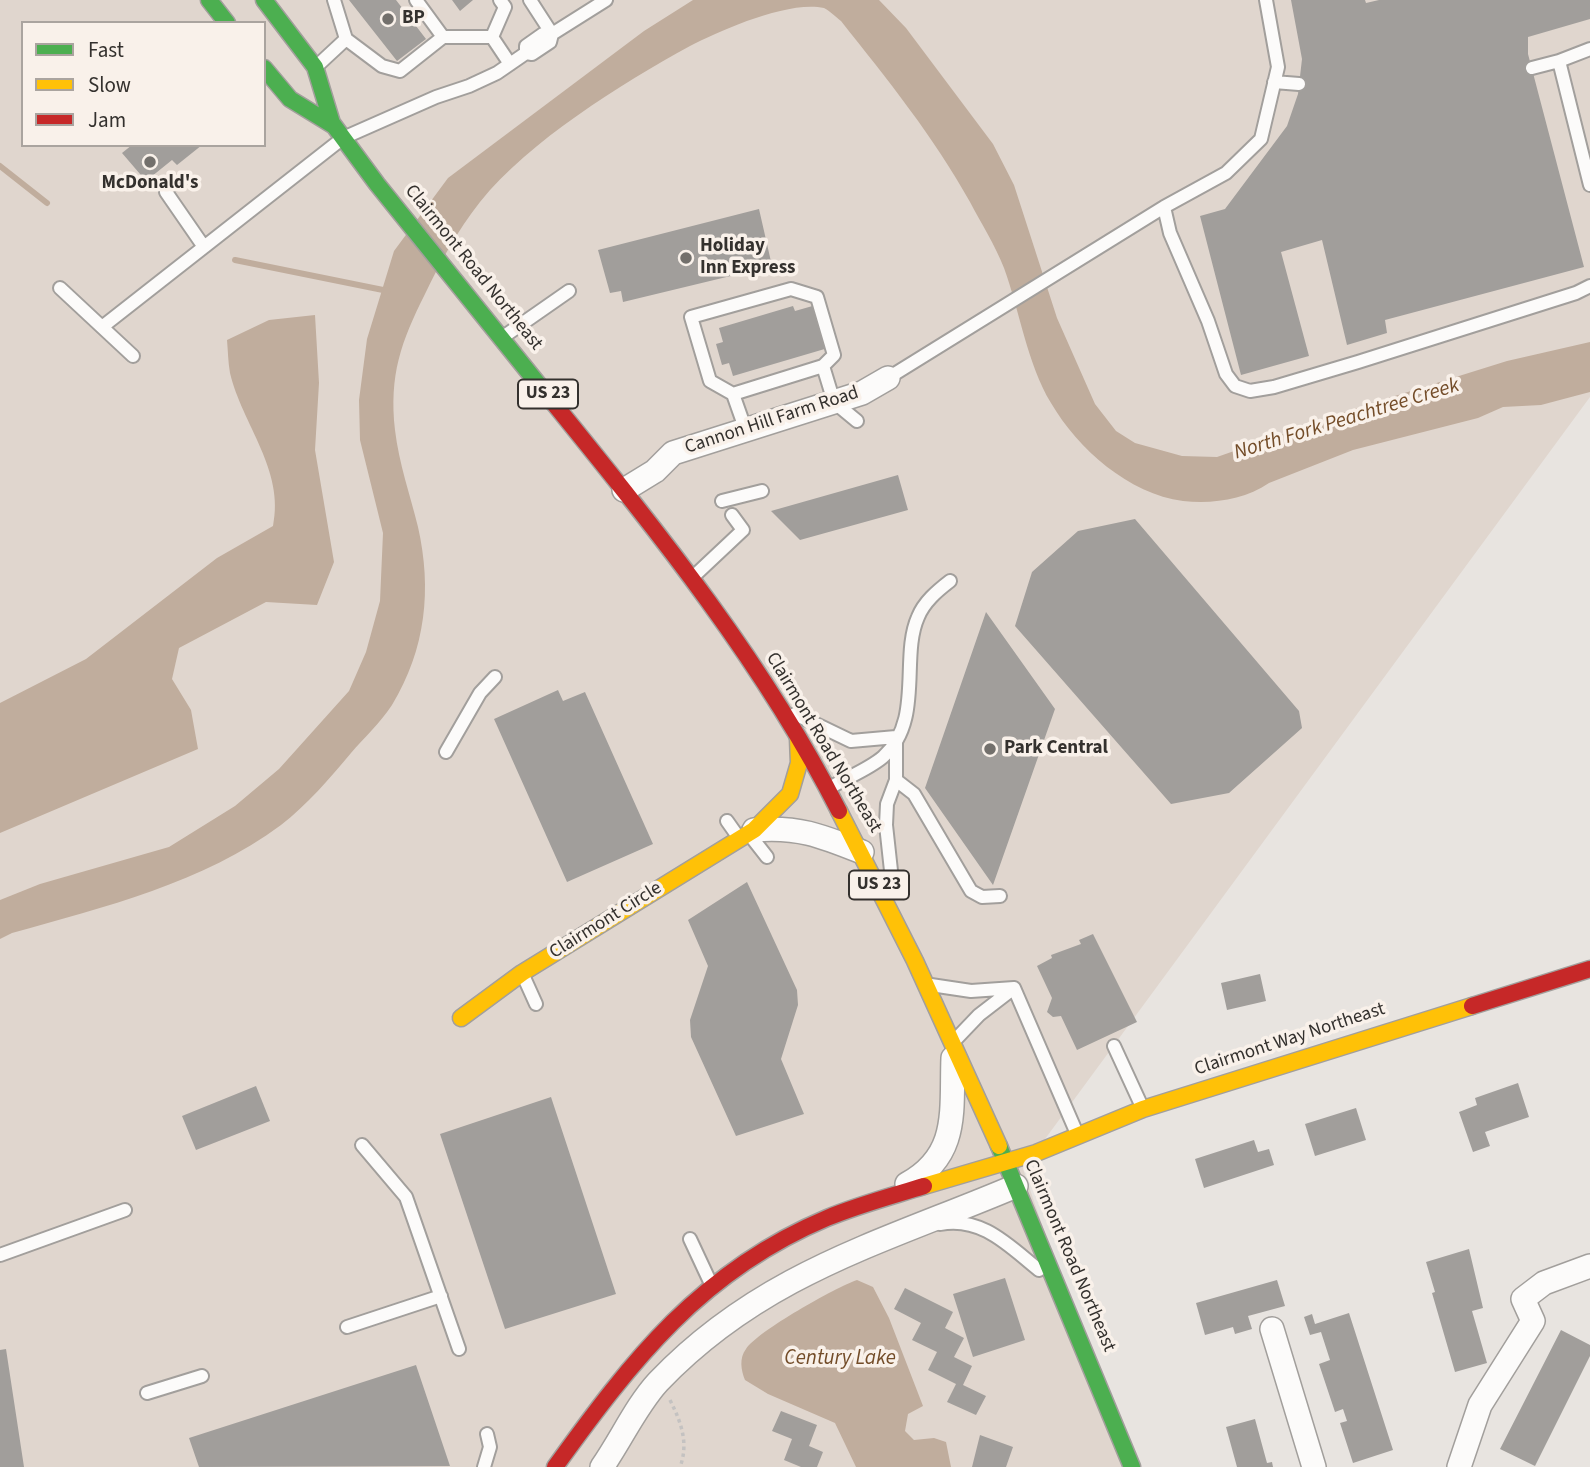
<!DOCTYPE html>
<style>
body{margin:0}
#map{position:relative;width:1590px;height:1467px;overflow:hidden;background:#e8e4e0;font-family:"Source Sans 3",sans-serif}
canvas{display:block}
.legend{position:absolute;left:21px;top:21px;width:245px;height:126px;box-sizing:border-box;background:#f9f1ea;border:2px solid #aaa49f;margin:0;padding:9px 12px;list-style:none;font-size:21px;color:#34312e}
.legend li{display:flex;align-items:center;gap:14px;height:35px}
.legend b{width:35px;border:2px solid #aaa49f}
</style>
<div id="map">
<canvas width="1590" height="1467"></canvas>
<ul class="legend">
<li><b style="height:9px;background:#4caf50"></b>Fast</li>
<li><b style="height:9px;background:#ffc107"></b>Slow</li>
<li><b style="height:9px;background:#c62828"></b>Jam</li>
</ul>
</div>
<script>
const g = document.querySelector('canvas').getContext('2d');
g.lineJoin = 'round';
function fillPath(path, color) {
  g.fillStyle = color;
  g.fill(path, 'evenodd');
}
function strokePath(path, color, width, dash) {
  g.strokeStyle = color;
  g.lineWidth = width;
  g.lineCap = dash ? 'butt' : 'round';
  g.setLineDash(dash || []);
  g.stroke(path);
}
function drawText(font, color, halo, rows, align = 'center') {
  g.font = font + ' "Source Sans 3",sans-serif';
  g.lineWidth = 7;
  g.setLineDash([]);
  g.textBaseline = 'middle';
  g.strokeStyle = halo;
  g.fillStyle = color;
  for (const [text, x, y, turn = 0] of rows) {
    g.save();
    g.translate(x, y);
    g.rotate((+turn || 0) * Math.PI / 180);
    g.textAlign = isNaN(turn) ? turn : align;
    if (halo) g.strokeText(text, 0, 0);
    g.fillText(text, 0, 0);
    g.restore();
  }
}
fillPath(new Path2D(`
 M0,0H1590V397L1023,1169L1125,1467H0ZM23,23H264V145H23Z`), '#e0d6ce');
fillPath(new Path2D(`
 M693,0H879L906,28L993,144L1014,185L1057,318L1095,404L1116,431L1135,443L1182,456L1217,457L1363,406L1507,361L1590,342V392L1541,405L1503,407L1478,418L1353,450L1269,483C1244,500 1213,504 1183,501C1129,494 1078,449 1051,403C1027,363 1020,312 1004,268C995,245 981,223 970,202C934,137 887,79 841,21C836,17 830,11 824,8C789,0 721,30 690,46C621,84 529,141 480,202C457,231 441,261 425,294C401,342 389,375 395,430C399,464 410,494 418,527C432,589 426,649 392,705C381,722 364,738 351,753C330,778 307,805 281,825C203,883 105,907 12,933L0,939V900L40,884L169,847L235,806L279,769L349,691L366,652L380,601L383,533L360,440L359,400L367,339L394,251L448,178L644,31Z
 M315,315L319,383L315,450L334,562L317,605L266,602L179,648L172,679L191,710L198,749L0,833V703L86,659L217,558L273,526C285,470 242,424 230,373C228,362 228,351 227,340L269,320Z
 M857,1280L873,1287L889,1318L923,1406L908,1414L905,1431L914,1440L934,1438L946,1442L951,1467H856L835,1423L768,1394L745,1380C741,1370 739,1358 746,1349C758,1331 836,1287 857,1280Z`), '#c0ad9d');
strokePath(new Path2D(`
 M0,166L47,203
 M235,260L388,291`), '#c0ad9d', 6);
fillPath(new Path2D(`
 M349,0H396L426,39L397,61Z
 M452,0H473L460,11Z
 M1291,0H1365L1366,3L1379,0H1590V19L1528,37V54L1584,267L1385,320L1387,333L1347,345L1322,240L1281,252L1309,356L1241,375L1200,216L1225,209L1287,126L1298,94L1302,59Z
 M132,145H202L177,165L172,160L146,181L122,153Z
 M759,209L772,266L623,302L621,291L610,293L598,250Z
 M816,305L828,348L733,376L729,363L722,365L716,344L723,342L719,328L793,306L795,311Z
 M898,475L908,510L800,540L771,511Z
 M1135,519L1299,711L1302,728L1229,793L1171,804L1015,626L1032,572L1078,531Z
 M986,612L1055,709L993,885L925,788Z
 M558,690L563,701L585,692L653,844L567,882L494,719Z
 M747,882L797,990L798,1005L781,1059L804,1114L736,1136L691,1037L690,1020L708,966L688,920Z
 M1093,934L1137,1022L1077,1050L1061,1016L1053,1017L1047,1012L1052,998L1037,966L1052,958L1051,955L1081,944L1079,940Z
 M1260,974L1266,1001L1227,1010L1221,983Z
 M1518,1083L1529,1117L1485,1132L1490,1146L1473,1152L1459,1112L1477,1105L1475,1098Z
 M256,1086L270,1121L196,1150L182,1116Z
 M551,1097L616,1294L505,1329L440,1134Z
 M1356,1108L1366,1140L1315,1156L1305,1124Z
 M1254,1140L1258,1152L1269,1149L1274,1165L1204,1188L1195,1159Z
 M1469,1249L1483,1308L1472,1311L1487,1363L1455,1372L1432,1293L1435,1292L1426,1262Z
 M1005,1278L1025,1340L973,1357L953,1294Z
 M1277,1280L1285,1306L1248,1316L1252,1329L1235,1334L1233,1327L1205,1335L1196,1303Z
 M905,1288L953,1312L945,1328L964,1338L954,1357L972,1366L963,1385L986,1396L976,1415L947,1402L956,1384L928,1370L937,1352L912,1340L921,1323L894,1309Z
 M1349,1313L1393,1450L1353,1463L1340,1423L1347,1421L1343,1409L1335,1412L1319,1364L1330,1360L1321,1332L1310,1335L1304,1317L1312,1314L1315,1324Z
 M1561,1330L1590,1345V1356L1535,1466L1500,1449Z
 M6,1349L24,1467H0V1350Z
 M416,1365L450,1466L199,1467L189,1438Z
 M781,1411L817,1425L809,1446L823,1452L817,1467H801L784,1460L792,1439L772,1431Z
 M1255,1419L1267,1463L1272,1462L1273,1467H1237L1226,1427Z
 M980,1435L1013,1447L1006,1467H972Z`), '#a19e9b');
const lane = new Path2D(`
 M416,0L443,37H492
 M500,0L505,7L492,37L510,64
 M530,0L552,34
 M346,39L382,66L400,71L443,37
 M1590,49L1559,61L1590,185
 M526,53V46L543,34H552L606,0
 M318,65L346,39L334,0
 M1532,68L1559,61
 M1274,82L1299,84
 M166,192L204,247
 M1164,207L1170,233L1208,321L1226,374L1235,386L1250,391L1274,387L1358,362L1576,293L1590,286
 M60,288L133,356
 M102,327L343,138L436,97L469,86L497,73L526,53L532,54L550,42L552,34
 M503,337L569,291
 M823,366L834,402L857,421
 M888,378L1164,207L1226,173L1261,139L1278,67L1266,0
 M733,394L823,366L834,355L817,297L791,289L691,317L710,381L733,394L745,428
 M722,501L762,491
 M693,577L743,530L732,515
 M795,714L851,741L896,737V780L887,804L886,825L893,889
 M446,752L480,693L495,677
 M896,780L914,794L971,891L982,897L1000,896
 M831,787C848,777 869,769 883,757C924,721 900,657 918,617C924,602 937,591 950,581
 M727,821L739,838
 M749,834L767,857
 M522,973L536,1004
 M931,985L971,991L1014,988
 M1014,988L1078,1136
 M957,1038L979,1015L1014,988
 M1114,1046L1143,1109
 M362,1145L406,1197L459,1349
 M940,1224C982,1216 1009,1246 1039,1270
 M690,1239L712,1286
 M0,1255L125,1210
 M347,1327L441,1296
 M147,1393L202,1376
 M484,1467L490,1447L487,1434`);
const street = new Path2D(`
 M624,490L655,471L673,453L862,393L888,378
 M754,830C798,826 822,836 862,852
 M907,1184C960,1155 951,1110 953,1058
 M1272,1329L1314,1467
 M602,1467C621,1440 636,1406 658,1382C762,1273 884,1242 1016,1186
 M1459,1467L1480,1405L1533,1321L1523,1299L1544,1283L1590,1266`);
const fast = new Path2D(`
 M209,0L227,23
 M264,0L315,67L332,123L377,184L547,395
 M264,68L290,99L334,126
 M999,1146L1132,1467`);
const slow = new Path2D(`
 M839,811L915,961L999,1146
 M461,1018L522,973L754,830L790,794L799,763L798,738
 M924,1186L1036,1153L1143,1109L1472,1006`);
const jam = new Path2D(`
 M547,395C653,526 762,659 839,811
 M1472,1006L1590,969
 M555,1467C632,1360 701,1271 827,1218C858,1205 892,1196 924,1186`);
strokePath(lane, '#a29f9c', 16);
strokePath(street, '#a29f9c', 26);
strokePath(fast, '#a29f9c', 19);
strokePath(slow, '#a29f9c', 19);
strokePath(jam, '#a29f9c', 19);
strokePath(new Path2D(`
 M670,1400C681,1422 689,1443 680,1467`), '#c4c2c1', 3.5, [3.5, 3.5]);
strokePath(lane, '#fcfbfa', 12);
strokePath(street, '#fcfbfa', 23);
strokePath(fast, '#4caf50', 16);
strokePath(slow, '#ffc107', 16);
strokePath(jam, '#c62828', 16);
for (const [x, y, r, color] of [
 [388,19,7,"#73706c"],
 [150,162,7,"#73706c"],
 [686,258,7,"#73706c"],
 [990,749,7,"#73706c"]
]) {
  const dot = new Path2D();
  dot.arc(x, y, r, 0, 2 * Math.PI);
  g.fillStyle = color;
  g.fill(dot);
  strokePath(dot, '#f9f1ea', 2.5);
}
for (const [x, y, w] of [
 [548,394,60],
 [879,885,60]
]) {
  const box = new Path2D();
  box.roundRect(x - w / 2, y - 14.5, w, 29, 5);
  g.fillStyle = '#f9f1ea';
  g.fill(box);
  strokePath(box, '#34312e', 2);
}
drawText('bold 18px', '#34312e', null, [
 ["US 23",548,394],
 ["US 23",879,885]
]);
drawText('bold 19px', '#34312e', '#f9f1ea', [
 ["BP",402,19],
 ["McDonald's",150,184,"center"],
 ["Holiday",700,247],
 ["Inn Express",700,269],
 ["Park Central",1004,749]
], 'left');
drawText('19px', '#34312e', '#f9f1ea', [
 ["Clairmont Road Northeast",473,268,51],
 ["Cannon Hill Farm Road",772,421,-18],
 ["Clairmont Road Northeast",823,743,59],
 ["Clairmont Circle",606,921,-32],
 ["Clairmont Way Northeast",1290,1040,-18],
 ["Clairmont Road Northeast",1069,1256,67]
]);
drawText('italic 21px', '#734c28', '#f9f1ea', [
 ["North Fork Peachtree Creek",1347,420,-17],
 ["Century Lake",840,1359]
]);
</script>
